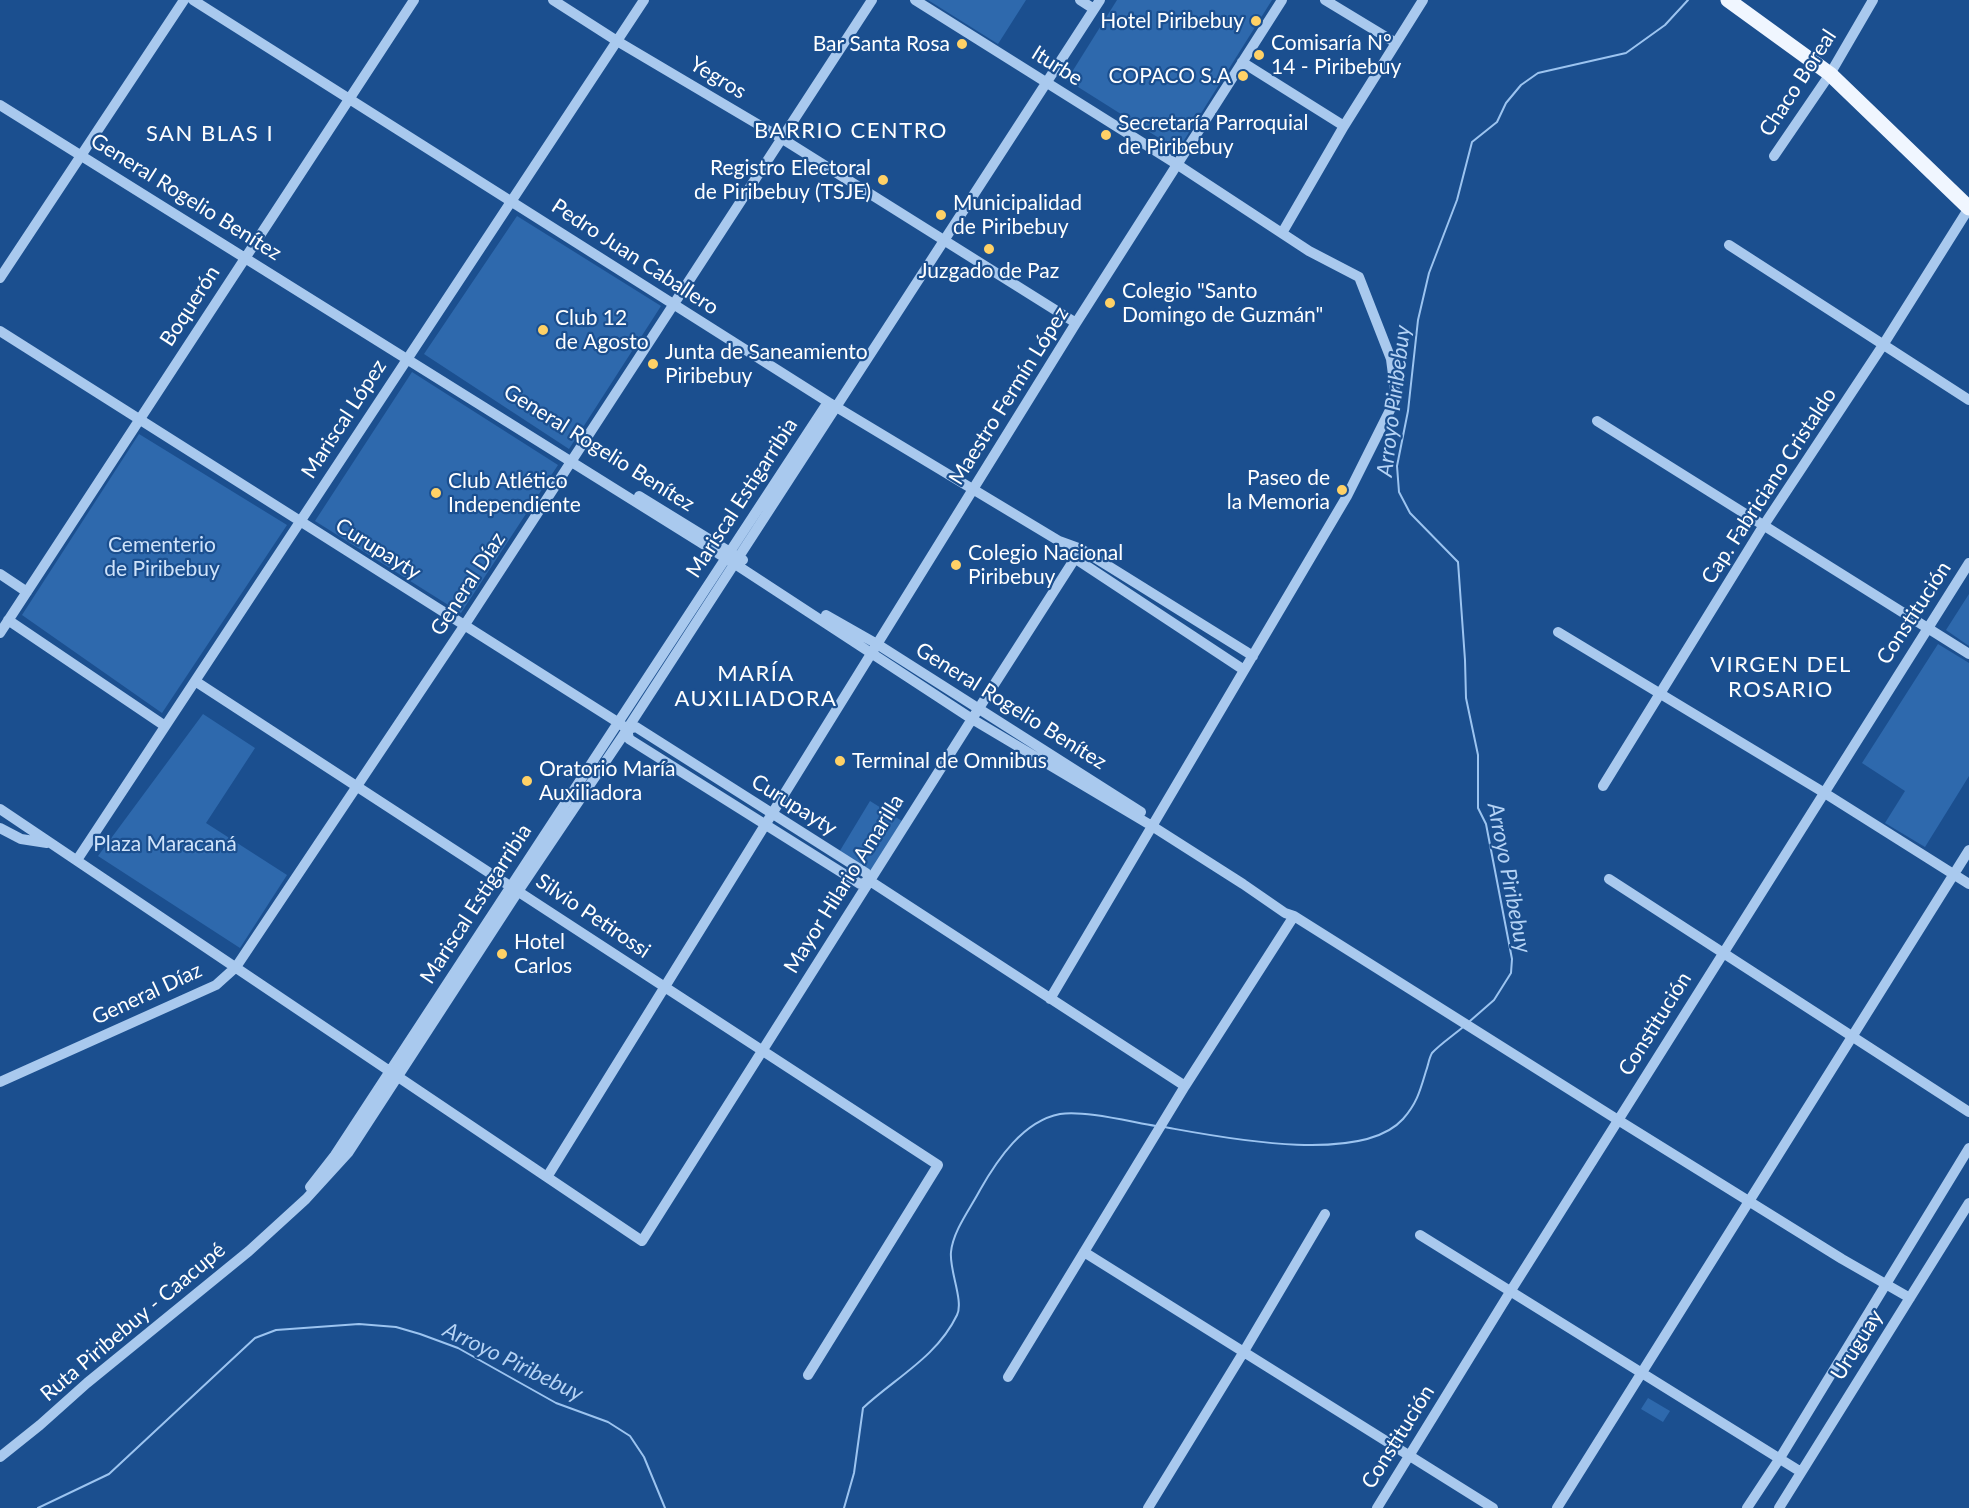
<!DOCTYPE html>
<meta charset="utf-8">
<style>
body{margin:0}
canvas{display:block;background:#1b4f8f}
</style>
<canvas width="1969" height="1508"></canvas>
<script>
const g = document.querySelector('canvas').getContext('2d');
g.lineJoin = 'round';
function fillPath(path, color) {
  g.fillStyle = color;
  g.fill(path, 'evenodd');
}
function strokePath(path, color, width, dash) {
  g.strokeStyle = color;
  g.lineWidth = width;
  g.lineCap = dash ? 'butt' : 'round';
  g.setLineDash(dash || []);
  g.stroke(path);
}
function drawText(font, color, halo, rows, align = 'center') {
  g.font = font + ' Lato,sans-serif';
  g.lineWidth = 4.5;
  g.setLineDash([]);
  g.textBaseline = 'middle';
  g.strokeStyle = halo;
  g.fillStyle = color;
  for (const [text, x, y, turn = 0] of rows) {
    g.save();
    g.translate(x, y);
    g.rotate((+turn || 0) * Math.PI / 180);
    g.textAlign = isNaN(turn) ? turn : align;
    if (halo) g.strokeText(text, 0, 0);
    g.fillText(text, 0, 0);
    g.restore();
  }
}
fillPath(new Path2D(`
 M928,0H1026L998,44Z
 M1117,0H1272L1178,150L1067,80Z
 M517,216L661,306L569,449L424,354Z
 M412,372L558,465L461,613L315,521Z
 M139,434L287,525L162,713L22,615Z
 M1969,594V646L1946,630Z
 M1938,644L1969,663V776L1925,847L1885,823L1905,791L1862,763Z
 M203,714L255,748L206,823L287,875L240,948L98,856Z
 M870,801L902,821L870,873L838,854Z
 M1648,1398L1670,1411L1663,1422L1641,1409Z`), '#2e69ad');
strokePath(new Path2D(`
 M1470,1021L1494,1000L1511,973L1512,959L1486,824L1478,808V755L1466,698L1465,660L1458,562L1410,513L1399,492L1397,466L1408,411L1418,320L1429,273L1457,200L1472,142L1497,122L1506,103L1521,85L1538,73L1626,53L1665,25L1688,0
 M1164,1127C1220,1137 1361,1166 1403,1119C1417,1103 1420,1091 1426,1071C1428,1066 1429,1058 1432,1053C1439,1045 1455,1034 1463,1027
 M38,1508L109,1474L255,1338L276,1330L359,1324L396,1327L420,1334L458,1348L556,1403L608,1422L630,1436L644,1457L665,1508
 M844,1508L854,1473L863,1408C895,1378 937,1357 957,1315C964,1301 949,1270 951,1252C953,1231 970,1209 980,1190C997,1160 1023,1121 1060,1114C1084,1110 1131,1122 1156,1126`), '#9cc4f0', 2);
strokePath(new Path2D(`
 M193,0L828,402L1059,541L1081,549L1253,656
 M553,0L617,41L781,138L1076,323
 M915,0L1178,165L1309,251L1359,277L1391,359L1396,398L1347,496L1050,999
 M1080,0L1094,9
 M1325,0L1396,43
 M1242,62L1344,126
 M0,105L735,564L972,719L1152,826L1243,884L1285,913L1294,916L1618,1120L1842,1259L1910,1298
 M1774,156L1830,74L1873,0
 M1282,233L1344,126L1423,0
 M1729,245L1969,400
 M0,278L184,0
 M0,331L619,723L627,729L636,727L866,873L870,881L1185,1086
 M1597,421L1969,654
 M639,496L743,560
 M1071,554L1076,559L1244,670
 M0,574L27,592
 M826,615L877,644L1141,812
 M8,620L165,726
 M1558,632L1823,792L1969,884
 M0,633L414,0
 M195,681C443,841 689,1005 938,1165L808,1375
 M627,729L629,739L860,884L870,881
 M1603,786L1764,525L1883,345L1969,208
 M0,809L642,1241L972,719L1081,549
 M0,828L21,839L47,843
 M77,860L644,0
 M1609,879L1969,1112
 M0,1082L216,985L236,967L464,626L872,0
 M547,1177L1076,323L1282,0
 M310,1187L335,1155L828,402
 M1420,1235L1801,1472
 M1084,1252L1493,1508
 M1008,1377L1185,1086L1294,916
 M0,1457L40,1425L87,1383L249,1251L306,1199L348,1153L519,890L622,737L1100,0
 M1148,1508L1243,1353L1325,1214
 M1377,1508L1510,1292L1969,563
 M1557,1508L1969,850
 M1747,1508L1780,1458L1969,1148
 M1779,1508L1969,1203`), '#a9c9ee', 10);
strokePath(new Path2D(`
 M1728,0L1830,74L1969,208`), '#f0f6ff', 15);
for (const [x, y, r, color] of [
 [1256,21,6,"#ffd166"],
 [962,44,6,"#ffd166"],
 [1259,55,6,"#ffd166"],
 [1243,76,6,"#ffd166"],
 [1106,135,6,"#ffd166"],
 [883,180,6,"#ffd166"],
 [941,215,6,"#ffd166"],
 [989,249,6,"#ffd166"],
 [1110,303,6,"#ffd166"],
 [543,330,6,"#ffd166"],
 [653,364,6,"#ffd166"],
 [1342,490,6,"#ffd166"],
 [436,493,6,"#ffd166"],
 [956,565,6,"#ffd166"],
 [840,761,6,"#ffd166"],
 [527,781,6,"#ffd166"],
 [502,954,6,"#ffd166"]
]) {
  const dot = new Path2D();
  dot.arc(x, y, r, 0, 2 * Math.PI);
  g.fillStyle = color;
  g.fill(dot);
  strokePath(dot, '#1b4f8f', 2);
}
drawText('21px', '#fff', '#1b4f8f', [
 ["Hotel Piribebuy",1244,21,"right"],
 ["Comisaría N°",1271,43],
 ["14 - Piribebuy",1271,67],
 ["Bar Santa Rosa",950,44,"right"],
 ["COPACO S.A",1231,76,"right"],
 ["Secretaría Parroquial",1118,123],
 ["de Piribebuy",1118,147],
 ["Registro Electoral",871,168,"right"],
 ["de Piribebuy (TSJE)",871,192,"right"],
 ["Municipalidad",953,203],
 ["de Piribebuy",953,227],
 ["Juzgado de Paz",989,271,"center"],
 ["Colegio \"Santo",1122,291],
 ["Domingo de Guzmán\"",1122,315],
 ["Club 12",555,318],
 ["de Agosto",555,342],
 ["Junta de Saneamiento",665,352],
 ["Piribebuy",665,376],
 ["Paseo de",1330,478,"right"],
 ["la Memoria",1330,502,"right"],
 ["Club Atlético",448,481],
 ["Independiente",448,505],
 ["Colegio Nacional",968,553],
 ["Piribebuy",968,577],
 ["Terminal de Omnibus",852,761],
 ["Oratorio María",539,769],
 ["Auxiliadora",539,793],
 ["Hotel",514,942],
 ["Carlos",514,966]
], 'left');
drawText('21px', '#fff', '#1b4f8f', [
 ["Iturbe",1057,66,32],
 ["Yegros",718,78,31],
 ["Chaco Boreal",1798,83,-57],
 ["General Rogelio Benítez",186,197,32],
 ["Pedro Juan Caballero",635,257,33],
 ["Boquerón",190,306,-57],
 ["Maestro Fermín López",1009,396,-58],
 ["Mariscal López",344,419,-57],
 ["General Rogelio Benítez",599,448,32],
 ["Cap. Fabriciano Cristaldo",1769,486,-57],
 ["Mariscal Estigarribia",742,498,-57],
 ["Curupayty",378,549,32],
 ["General Díaz",468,584,-57],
 ["Constitución",1914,613,-57],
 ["General Rogelio Benítez",1011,706,32],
 ["Curupayty",794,805,32],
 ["Mayor Hilario Amarilla",844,884,-58],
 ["Mariscal Estigarribia",476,904,-57],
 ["Silvio Petirossi",593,916,34],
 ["General Díaz",147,994,-25],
 ["Constitución",1655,1024,-58],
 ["Ruta Piribebuy - Caacupé",133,1322,-40],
 ["Uruguay",1857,1345,-58],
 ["Constitución",1398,1437,-58]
]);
drawText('21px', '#cfe3fa', '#1b4f8f', [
 ["Cementerio",162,545],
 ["de Piribebuy",162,569],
 ["Plaza Maracaná",165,844]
]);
g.letterSpacing = '1.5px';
drawText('22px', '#fff', '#1b4f8f', [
 ["BARRIO CENTRO",851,131],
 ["SAN BLAS I",210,134],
 ["VIRGEN DEL",1781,665],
 ["ROSARIO",1781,690],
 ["MARÍA",756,674],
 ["AUXILIADORA",756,699]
]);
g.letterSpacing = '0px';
drawText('italic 22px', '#b5d3f5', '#1b4f8f', [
 ["Arroyo Piribebuy",1394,401,-83],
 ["Arroyo Piribebuy",1509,878,79],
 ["Arroyo Piribebuy",513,1362,26]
]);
</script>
